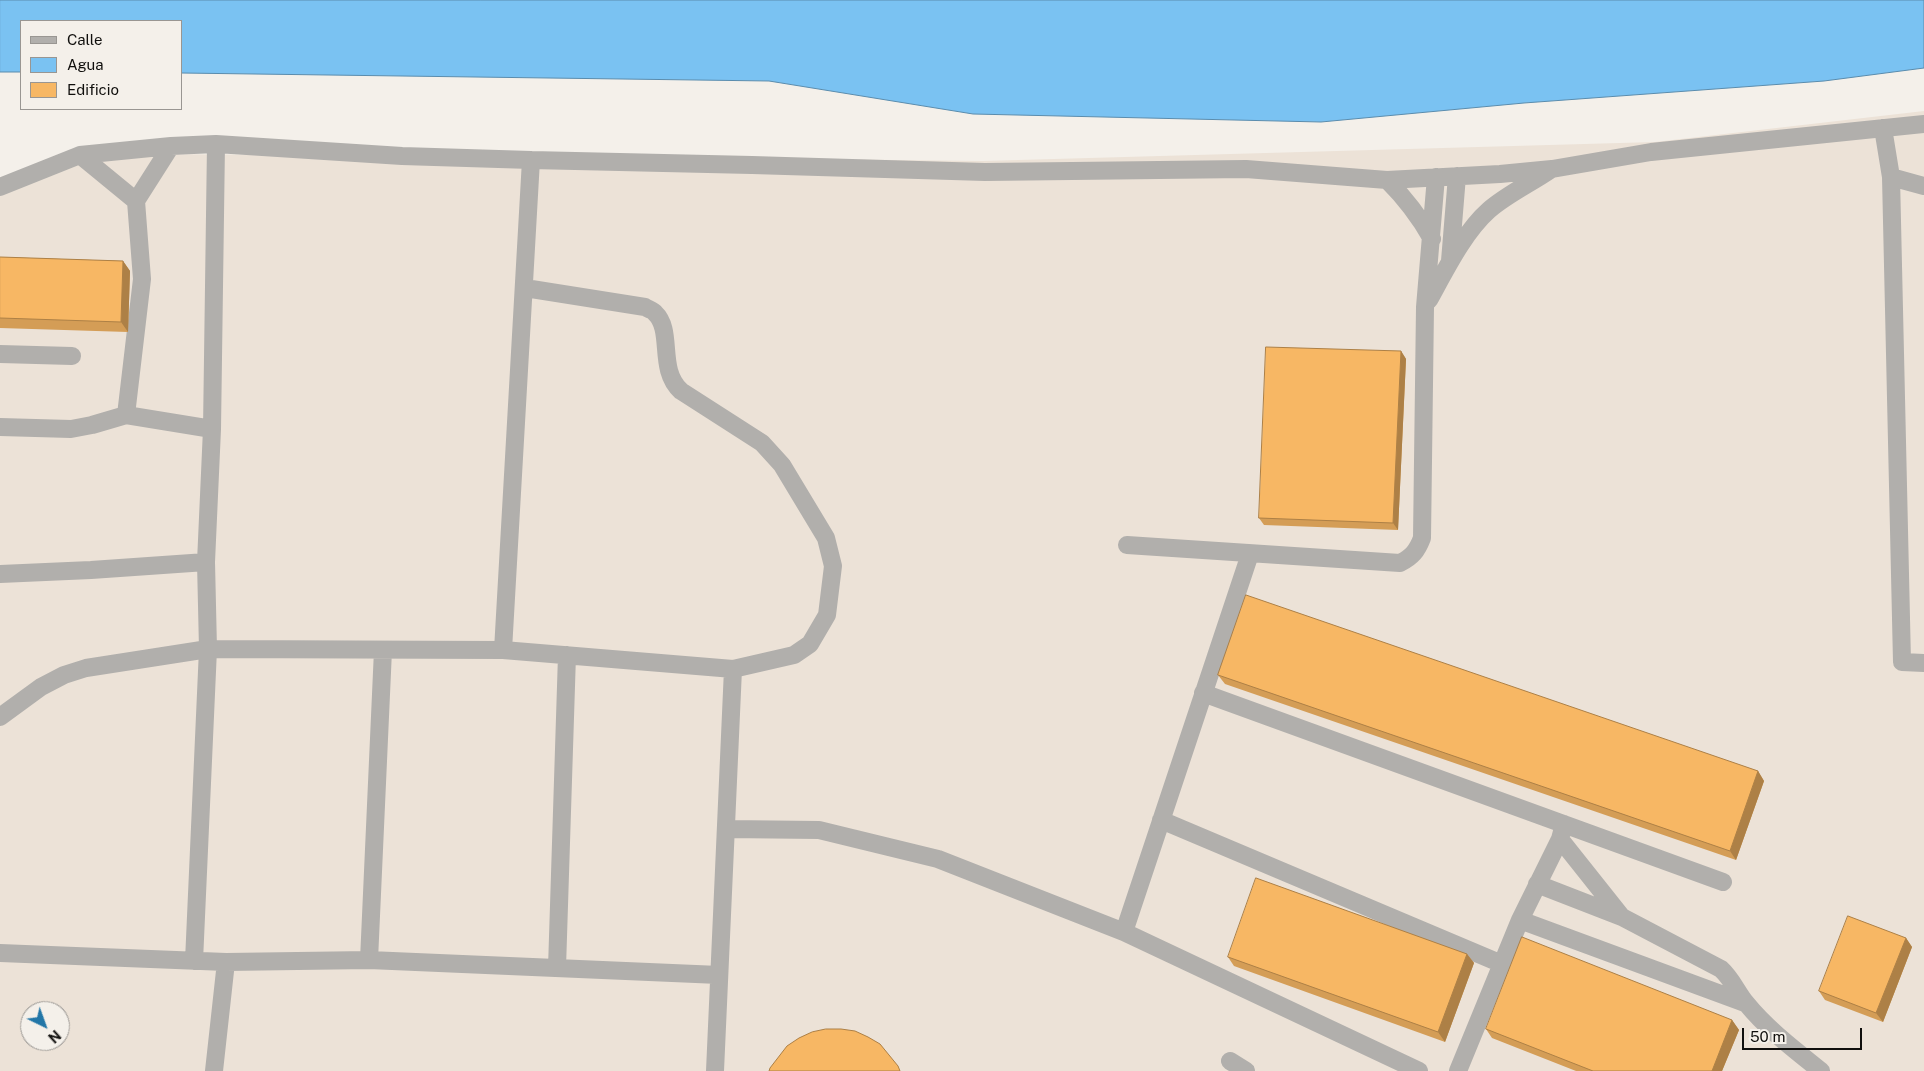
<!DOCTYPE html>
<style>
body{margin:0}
#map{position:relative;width:1924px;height:1071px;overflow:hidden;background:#f4f0ea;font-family:"Public Sans",sans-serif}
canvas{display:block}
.legend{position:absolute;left:20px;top:20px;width:162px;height:90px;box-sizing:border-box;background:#f4f0ea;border:1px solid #999692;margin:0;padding:6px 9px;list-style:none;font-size:15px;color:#100f0d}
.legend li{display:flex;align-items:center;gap:10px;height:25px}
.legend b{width:25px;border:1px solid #999692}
.north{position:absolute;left:20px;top:1001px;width:50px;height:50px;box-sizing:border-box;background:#f4f0ea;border:1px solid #999692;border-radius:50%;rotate:138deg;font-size:14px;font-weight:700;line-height:20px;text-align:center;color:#100f0d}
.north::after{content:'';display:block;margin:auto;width:18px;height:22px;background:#2276a7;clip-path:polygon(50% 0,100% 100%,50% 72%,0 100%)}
.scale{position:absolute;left:1742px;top:1028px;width:120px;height:22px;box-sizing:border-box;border:2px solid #100f0d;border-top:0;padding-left:6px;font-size:15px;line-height:18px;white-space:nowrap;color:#100f0d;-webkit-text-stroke:4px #f4f0ea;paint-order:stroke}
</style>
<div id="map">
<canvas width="1924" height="1071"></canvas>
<ul class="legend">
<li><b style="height:6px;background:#b1afac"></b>Calle</li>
<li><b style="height:14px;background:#7ac2f2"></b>Agua</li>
<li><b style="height:14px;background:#f7b764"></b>Edificio</li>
</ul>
<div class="north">N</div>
<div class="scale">50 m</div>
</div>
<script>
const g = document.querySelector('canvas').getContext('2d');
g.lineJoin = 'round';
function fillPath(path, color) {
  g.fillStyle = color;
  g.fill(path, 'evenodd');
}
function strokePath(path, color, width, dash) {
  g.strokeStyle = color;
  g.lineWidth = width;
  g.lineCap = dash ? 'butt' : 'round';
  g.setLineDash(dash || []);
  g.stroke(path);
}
fillPath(new Path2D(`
 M1924,111V1071H0V195L97,156L130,154L531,156L983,161L1655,142ZM30,1011H60V1041H30Z`), '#ece2d7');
const water = new Path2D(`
 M0,0H1924V68L1824,81L1524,103L1321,122L973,114L769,81L181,73V21H21V72H0Z`);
fillPath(water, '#7ac2f2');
strokePath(water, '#5a8cad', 1);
strokePath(new Path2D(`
 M1883,128L1891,177L1902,662L1924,663
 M171,146L136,201L142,279L126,415L212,429
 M80,155L136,201
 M1891,177L1924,186
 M1387,180C1405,198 1419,216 1432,239
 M0,187L80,155L171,146L216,144L402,156L531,160L752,165L985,172L1246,169L1387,180L1500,174L1552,169L1651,152L1924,124
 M1450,261L1457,176
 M1429,300C1445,271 1464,232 1489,210C1506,195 1531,183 1550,170
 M0,354L72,356
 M0,427L71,429L92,425L126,415
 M1127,545L1400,563C1412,557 1417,551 1422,538L1425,307L1436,177
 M0,574L91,570L206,562
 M503,650L531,160
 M1203,693L1723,882
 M0,717L41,687L64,675L86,668L208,649L503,650L733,669L794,655L810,644L827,615L833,566L826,538L782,465L762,443L681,391C657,369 674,331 655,313C653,310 648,309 645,307L525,288
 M1161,820L1502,964
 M726,829L819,830L938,859L1124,932L1419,1071
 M1560,839L1622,917
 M1537,884L1622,917L1721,969C1732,979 1737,992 1746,1003C1767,1029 1795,1050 1821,1071
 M1520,920L1745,1003
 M1124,932L1250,554
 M0,953L226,962L369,960L719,975
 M369,960L383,650
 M194,961L208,649L206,562L212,429L216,144
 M557,968L567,655
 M1230,1061L1246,1071
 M214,1071L226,962
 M715,1071L733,669
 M1458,1071L1520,920L1560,839L1564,824`), '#b1afac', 18);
fillPath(new Path2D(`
 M0,257L123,261L130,271L128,332L0,328Z
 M1401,351L1406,359L1398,530L1264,525L1259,518Z
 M1218,675L1758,771L1764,781L1736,860L1225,684Z
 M1906,938L1912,947L1883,1022L1825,1000L1819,991Z
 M1467,954L1474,963L1445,1042L1234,966L1228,957Z
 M1732,1020L1739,1030L1722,1071H1576L1492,1038L1486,1029Z`), '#d49d56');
fillPath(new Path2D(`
 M123,261L130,271L128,332L121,322Z
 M1401,351L1406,359L1398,530L1393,523Z
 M1758,771L1764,781L1736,860L1730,851Z
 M1906,938L1912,947L1883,1022L1876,1013Z
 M1467,954L1474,963L1445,1042L1438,1032Z
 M1732,1020L1739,1030L1722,1071H1712Z`), '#ad8046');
const building = new Path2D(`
 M0,257L123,261L121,322L0,318Z
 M1266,347L1401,351L1393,523L1259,518Z
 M1246,595L1758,771L1730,851L1218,675Z
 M1256,878L1467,954L1438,1032L1228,957Z
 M1848,916L1906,938L1876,1013L1819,991Z
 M1522,937L1732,1020L1712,1071H1593L1486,1029Z
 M826,1029H841L855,1031L868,1037L880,1044L898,1066L900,1071H769L770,1068L787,1046L799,1038L812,1032Z`);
fillPath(building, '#f7b764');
strokePath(building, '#ad8046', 1);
</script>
